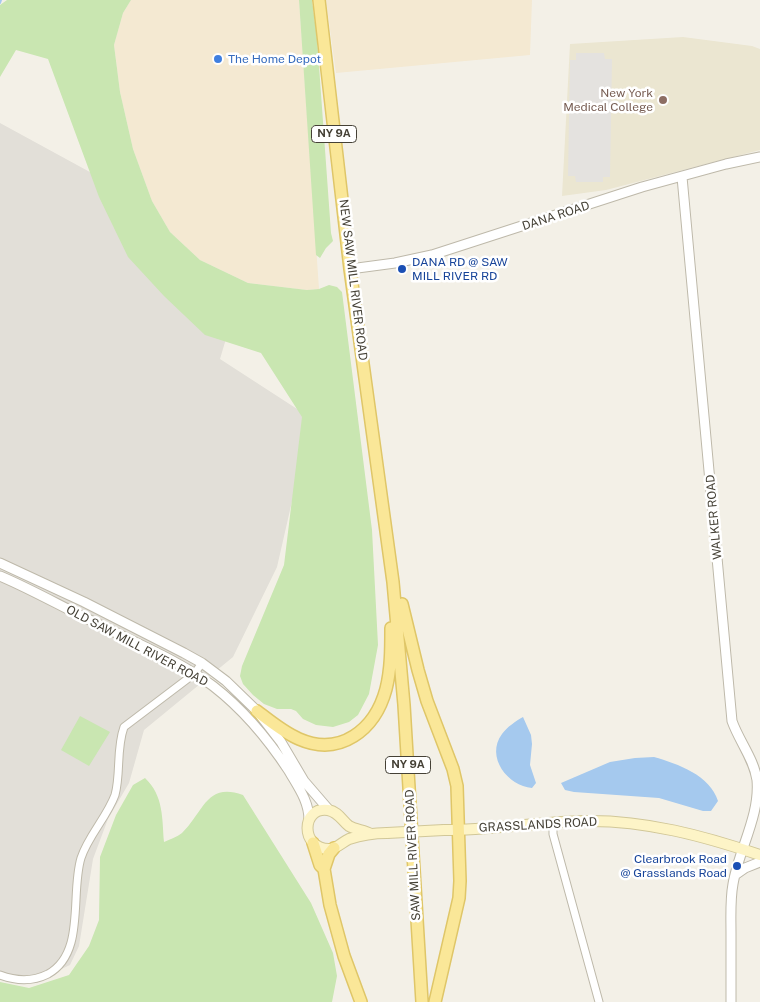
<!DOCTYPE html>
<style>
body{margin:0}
canvas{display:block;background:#f3f0e7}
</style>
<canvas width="760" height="1002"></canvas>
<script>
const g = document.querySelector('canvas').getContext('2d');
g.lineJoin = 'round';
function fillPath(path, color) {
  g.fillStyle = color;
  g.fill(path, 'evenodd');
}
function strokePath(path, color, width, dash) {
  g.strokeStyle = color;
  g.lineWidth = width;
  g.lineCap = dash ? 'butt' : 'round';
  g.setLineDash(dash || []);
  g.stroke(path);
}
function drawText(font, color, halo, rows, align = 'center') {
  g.font = font + ' "Public Sans",sans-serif';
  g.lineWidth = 5;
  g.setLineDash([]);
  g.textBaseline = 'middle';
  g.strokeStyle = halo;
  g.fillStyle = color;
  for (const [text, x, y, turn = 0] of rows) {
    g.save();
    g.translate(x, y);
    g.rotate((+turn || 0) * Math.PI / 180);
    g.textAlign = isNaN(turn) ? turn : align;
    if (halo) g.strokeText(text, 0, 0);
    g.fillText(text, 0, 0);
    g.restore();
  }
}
fillPath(new Path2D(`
 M131,0H299L319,289L307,290L248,283L200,260L170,232L152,201L133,149L120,92L114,45L123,13Z
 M326,0H532L530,55L336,73Z`), '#f4e9d2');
fillPath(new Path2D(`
 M0,123L99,177L228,332L220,359L311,418L277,567L233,657L144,730L129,783L108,819L93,859L79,946L70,965L31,983L0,980Z`), '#e2dfd8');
fillPath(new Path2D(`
 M683,37L752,46L760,49V150L606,190L562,196L570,44Z`), '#ebe6d1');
fillPath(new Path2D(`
 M7,0H131L123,13L114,45L120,92L133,149L152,201L170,232L200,260L248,283L307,290L319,289L329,285L337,287L342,292L372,530L378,645L369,694L358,715L349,722L333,727L316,725L303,719L296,711L291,709H277L264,704L253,695L243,684L240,676L242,666L284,565L302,417L261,353L205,335L164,296L128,257L99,197L48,59L16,50L0,77V5Z
 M299,0H312L317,38L331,233L333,241L326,248L320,258L316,255Z
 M80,716L110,732L89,766L61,750Z
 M145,778C164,796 162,819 164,842C170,839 177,837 182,833C204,812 206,782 243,795L311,903L333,953L337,976L332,1002H0V982L29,988L69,975L89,946L99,920L100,857L116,815L133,785Z`), '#c9e6b1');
fillPath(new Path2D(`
 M576,53H604L605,59H612L610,177H603V182H576L575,176H568L570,60H576Z`), '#e4e2df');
fillPath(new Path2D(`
 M523,717L531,735L532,744L530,765L536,783L532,788C508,786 485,757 502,734C507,727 516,721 523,717Z
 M654,757C678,764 710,775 718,801L711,811H703L659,798L574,792L565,790L561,783L610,762L635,758Z`), '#a5c9ee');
strokePath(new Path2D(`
 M0,3L1,0`), '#a5c9ee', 2);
const minor = new Path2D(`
 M553,823V834L599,1002
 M0,975C16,981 32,982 48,974C86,953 70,894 81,858C88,836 107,817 115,795C121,773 116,749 124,727L194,674L202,663`);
const tertiary = new Path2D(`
 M682,177L732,721C739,741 754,759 757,780C760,816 739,849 733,884C730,900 731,917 731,933C731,956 731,979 731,1002
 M350,269L395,263L432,255L642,187L726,164L760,157
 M0,563L84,602L184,653L202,663L226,681L257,711L281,742L304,781L329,810
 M0,576C33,590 64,608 96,623C135,643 178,660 213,686C244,710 268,739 289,771C298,787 309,801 309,820
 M735,875L745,868L760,862`);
const secondary = new Path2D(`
 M444,830C491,830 538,822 585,821C645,820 704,836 760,855
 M371,834C364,830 356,830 349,826C342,821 339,812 328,810C301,806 300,849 329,849C337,849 342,842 349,839C361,835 375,833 387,833`);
const primary = new Path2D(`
 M319,0L350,269L393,582L404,705L422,1002
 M402,604L418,670L427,701L453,769L457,786L460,881L459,898L435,1002
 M257,711C270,721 283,732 299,739C340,757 375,730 386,689C391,669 391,649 391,628
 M313,843L320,865L324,869
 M334,848L329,854L324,869L330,905L344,956L361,1002`);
strokePath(minor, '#beb9aa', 9);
strokePath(tertiary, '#beb9aa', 11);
strokePath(secondary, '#d1c798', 12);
strokePath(primary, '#dfc668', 14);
strokePath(minor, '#fff', 7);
strokePath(tertiary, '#fff', 9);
strokePath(secondary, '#fdf4c7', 10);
strokePath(primary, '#fae798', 11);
const secondaryBridge = new Path2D(`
 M387,833L444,830`);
strokePath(secondaryBridge, '#d1c798', 12, []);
strokePath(secondaryBridge, '#fdf4c7', 10);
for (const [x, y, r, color] of [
 [218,59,5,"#3f7fe0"],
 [663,100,5,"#8d6e63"],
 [402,269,5,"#1a4fb4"],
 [737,866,5,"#1a4fb4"]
]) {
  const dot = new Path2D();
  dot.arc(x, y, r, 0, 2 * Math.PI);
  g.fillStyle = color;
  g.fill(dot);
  strokePath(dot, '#fff', 2);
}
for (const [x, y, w] of [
 [334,134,45],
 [408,765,45]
]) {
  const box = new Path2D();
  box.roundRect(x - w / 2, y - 8.5, w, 17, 4);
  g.fillStyle = '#fff';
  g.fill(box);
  strokePath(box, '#454136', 1);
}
drawText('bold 11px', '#454136', null, [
 ["NY 9A",334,134],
 ["NY 9A",408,765]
]);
drawText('12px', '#366cbe', '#fff', [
 ["The Home Depot",228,59]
], 'left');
drawText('12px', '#785e54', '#fff', [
 ["New York",653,93],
 ["Medical College",653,107]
], 'right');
drawText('12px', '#454136', '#fff', [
 ["DANA ROAD",556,216,-18],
 ["NEW SAW MILL RIVER ROAD",353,280,83],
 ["WALKER ROAD",714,517,-95],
 ["OLD SAW MILL RIVER ROAD",137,646,28],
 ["GRASSLANDS ROAD",538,825,-3],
 ["SAW MILL RIVER ROAD",413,855,-93]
]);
drawText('12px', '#164399', '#fff', [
 ["DANA RD @ SAW",412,262],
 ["MILL RIVER RD",412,276],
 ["Clearbrook Road",727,859,"right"],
 ["@ Grasslands Road",727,873,"right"]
], 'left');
</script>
